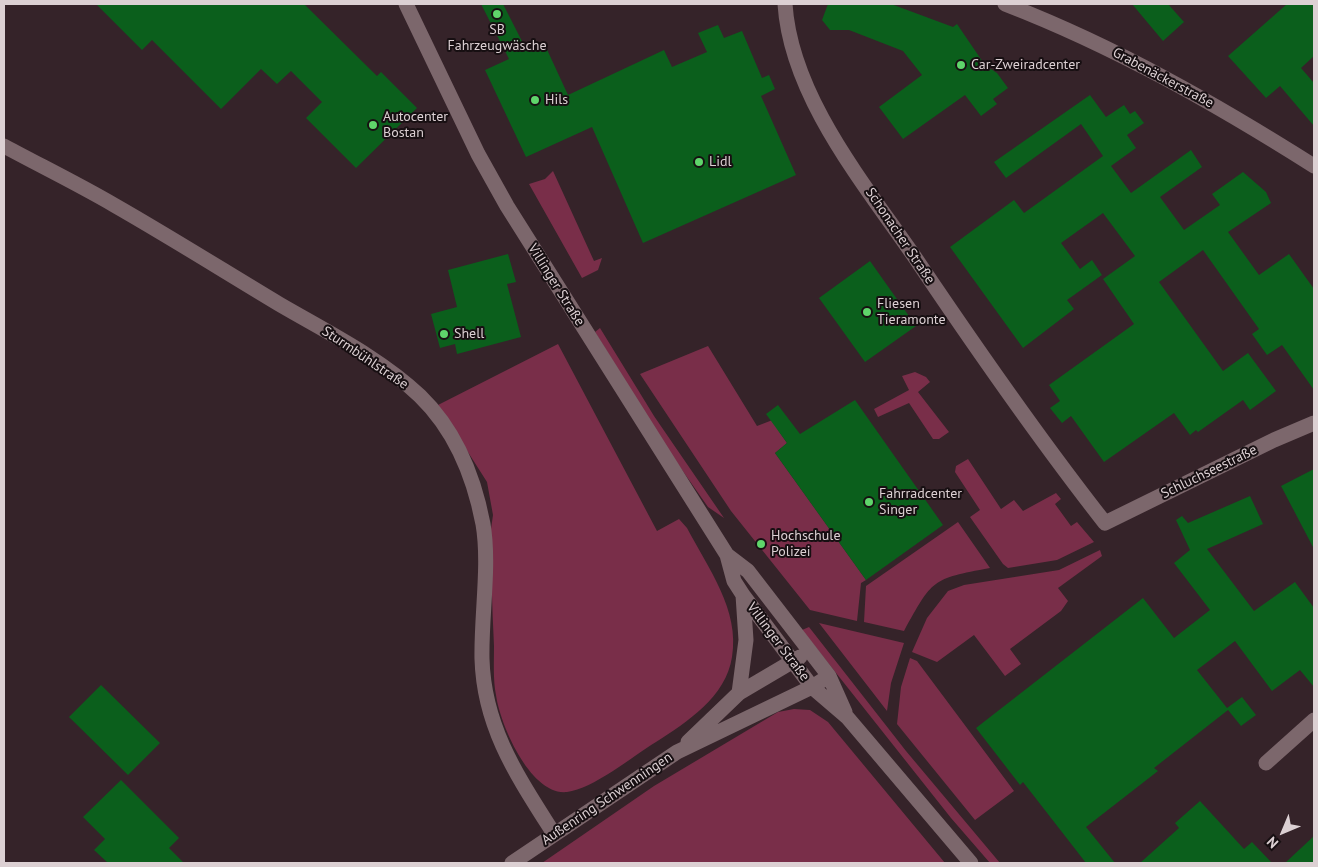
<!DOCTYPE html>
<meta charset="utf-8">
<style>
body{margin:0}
#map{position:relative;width:1318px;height:867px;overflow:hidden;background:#352329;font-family:"PT Sans",sans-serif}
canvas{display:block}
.frame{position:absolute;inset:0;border:5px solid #dcd0d3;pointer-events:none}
.north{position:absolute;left:1258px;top:807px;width:50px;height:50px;-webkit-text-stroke:4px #170f12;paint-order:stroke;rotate:225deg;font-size:14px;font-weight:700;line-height:20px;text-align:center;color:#dcd0d3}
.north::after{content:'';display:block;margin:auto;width:18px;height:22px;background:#dcd0d3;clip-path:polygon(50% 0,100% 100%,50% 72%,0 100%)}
</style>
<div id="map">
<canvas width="1318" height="867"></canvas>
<div class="frame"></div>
<div class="north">N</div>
</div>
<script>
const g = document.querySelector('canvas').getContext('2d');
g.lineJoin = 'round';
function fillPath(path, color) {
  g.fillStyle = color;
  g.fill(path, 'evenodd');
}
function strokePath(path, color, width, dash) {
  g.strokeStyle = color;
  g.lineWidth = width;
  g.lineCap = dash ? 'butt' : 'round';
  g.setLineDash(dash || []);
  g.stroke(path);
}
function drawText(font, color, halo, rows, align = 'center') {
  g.font = font + ' "PT Sans",sans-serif';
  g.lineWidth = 4;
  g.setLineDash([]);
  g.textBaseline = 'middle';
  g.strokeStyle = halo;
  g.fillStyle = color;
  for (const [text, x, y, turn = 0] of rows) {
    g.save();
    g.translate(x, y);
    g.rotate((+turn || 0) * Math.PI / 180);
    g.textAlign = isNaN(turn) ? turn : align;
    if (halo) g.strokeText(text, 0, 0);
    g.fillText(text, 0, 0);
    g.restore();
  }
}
fillPath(new Path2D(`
 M553,171L594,261L602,258L598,270L582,278L529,184L545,179Z
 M600,328L654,416L724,518L708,507L668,450L595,332Z
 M558,344L657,531L679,519L687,528C708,568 740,610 732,657C726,697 687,722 656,742C633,756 593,789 567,792C531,796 500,725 496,695C493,680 494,662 494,646C492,607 491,568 491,529L493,515L487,482L438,405Z
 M708,346L757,426L783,416L778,430L787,443L775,453L866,580L861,583L857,621L810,610L731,511L640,374Z
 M915,372L926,377L930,382L918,392L949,432L939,439H933L909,403L878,417L874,409L909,390L902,376Z
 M968,459L1001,509L1014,500L1023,511L1056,493L1061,499L1055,504L1071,526L1077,522L1094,542L1057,560L1008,568L1003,564L970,517L980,510L955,472L956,466Z
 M958,522L990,568C931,579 933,579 904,631L864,622L866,586Z
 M1100,550L1102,556L1058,588L1068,601L1061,611L1010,649L1021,664L1005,676L974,635L937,662L912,652L927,618L948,591L964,585L1059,570Z
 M819,623L904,643L891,683L887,711Z
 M809,627L906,751L1000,863H990L951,818L802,630Z
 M910,658L917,661L1014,791L975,820L897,724L901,687Z
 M794,709L810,710L828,722L945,863H542L654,786L778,712Z`), '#792e49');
fillPath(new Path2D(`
 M96,4H304L377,76L381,72L417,108L356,168L306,118L322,102L291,71L277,84L261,69L221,109L152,40L142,50Z
 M481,4H503L527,51L544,43L568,95L664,50L672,67L707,52L698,33L718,25L724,38L742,31L762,78L769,75L775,89L761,96L796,175L643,243L592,127L526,157L485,70L509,59Z
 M828,4H891L953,27L957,24L989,71L991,69L997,73L1008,88L993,99L997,104L981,116L965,95L903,139L879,107L922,75L903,51L849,30H830L822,20Z
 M1132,4H1168L1184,22L1163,41Z
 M1287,4H1314V56L1301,68L1314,83V126L1280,86L1266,98L1228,56Z
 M1090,95L1106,117L1124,105L1130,114L1135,111L1144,123L1127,135L1136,148L1111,166L1131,193L1191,150L1202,167L1160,197L1184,230L1220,205L1212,194L1243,172L1266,192L1271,203L1228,232L1259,275L1289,254L1314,289V390L1282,345L1267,355L1252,334L1259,329L1203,250L1159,282L1223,371L1248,353L1276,391L1250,410L1243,400L1198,432L1196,430L1190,435L1174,413L1104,462L1071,416L1062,423L1050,408L1060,401L1049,385L1134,324L1103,279L1135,256L1103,213L1061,243L1080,269L1092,260L1102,275L1067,300L1074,309L1023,348L950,247L1014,200L1024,213L1103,156L1081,124L1006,178L994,162Z
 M508,254L516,282L507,284L521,337L457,354L455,344L440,348L431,314L457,307L448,270Z
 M870,261L916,326L865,362L819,298Z
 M855,400L943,525L866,580L775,453L787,443L766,414L778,405L800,434Z
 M1314,469V549L1281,486Z
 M1250,496L1263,524L1207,549L1254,611L1295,582L1314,608V687L1300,670L1272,691L1235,641L1197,670L1227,708L1242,697L1256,715L1241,726L1228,710L1154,768L1158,771L1086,827L1115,863H1086L1023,782L1020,785L976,728L1143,598L1174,638L1210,610L1174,563L1190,550L1176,520L1182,516L1188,523Z
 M101,685L160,743L128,775L69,717Z
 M121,780L179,838L169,848L184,863H108L94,850L105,839L83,817Z
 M1200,801L1244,849L1252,842L1272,863H1140L1179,828L1175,823Z
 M1314,836V863H1285Z`), '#0b5f1c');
strokePath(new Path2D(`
 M785,4C791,98 867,187 918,262C978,351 1039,439 1105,523L1274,440L1314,423
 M1005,4C1114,46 1216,104 1314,166
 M4,146C41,166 78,184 114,205C170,237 224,271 279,304C327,332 380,358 420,396C455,430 474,477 483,524C490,565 481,616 482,659C484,728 518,777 554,834
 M1266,763L1314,720`), '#7c676c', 15);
strokePath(new Path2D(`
 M406,4L478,154L507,206L727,555L734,581L743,595L812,687L847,717L971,863
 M727,555L748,571L829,676L845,712
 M739,693L746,640L743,595
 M688,742L739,693L800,657
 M512,863L677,752L812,687L829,676`), '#7c676c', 15);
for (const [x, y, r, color] of [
 [497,14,5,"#5fd56b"],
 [961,65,5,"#5fd56b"],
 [535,100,5,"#5fd56b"],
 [373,125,5,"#5fd56b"],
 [699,162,5,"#5fd56b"],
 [867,312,5,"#5fd56b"],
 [444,334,5,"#5fd56b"],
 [869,502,5,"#5fd56b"],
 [761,544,5,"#5fd56b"]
]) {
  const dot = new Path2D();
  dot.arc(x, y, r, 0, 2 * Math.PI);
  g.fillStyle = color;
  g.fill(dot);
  strokePath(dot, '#170f12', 2);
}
drawText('14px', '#dcd0d3', '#170f12', [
 ["SB",497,30,"center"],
 ["Fahrzeugwäsche",497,46,"center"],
 ["Car-Zweiradcenter",971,65],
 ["Hils",545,100],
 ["Autocenter",383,117],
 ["Bostan",383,133],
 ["Lidl",709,162],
 ["Fliesen",877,304],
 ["Tieramonte",877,320],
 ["Shell",454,334],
 ["Fahrradcenter",879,494],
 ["Singer",879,510],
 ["Hochschule",771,536],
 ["Polizei",771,552]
], 'left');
drawText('14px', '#dcd0d3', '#170f12', [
 ["Grabenäckerstraße",1163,78,28],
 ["Schonacher Straße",900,236,56],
 ["Villinger Straße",556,285,58],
 ["Sturmbühlstraße",365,358,34],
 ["Schluchseestraße",1209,472,-26],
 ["Villinger Straße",778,642,53],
 ["Außenring Schwenningen",607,799,-34]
]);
</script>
